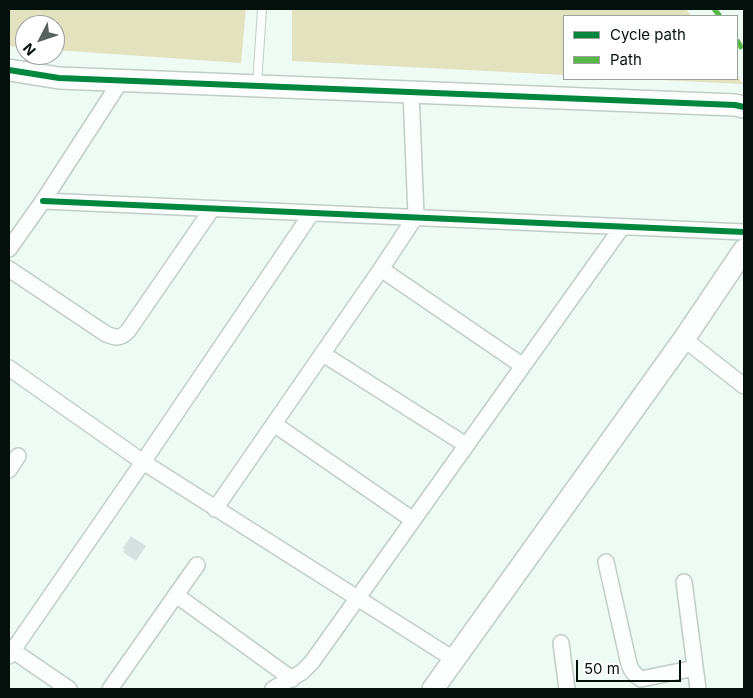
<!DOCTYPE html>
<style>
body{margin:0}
#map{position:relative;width:753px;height:698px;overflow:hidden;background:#eefaf4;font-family:Inter,sans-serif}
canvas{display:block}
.frame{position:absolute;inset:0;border:10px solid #04100b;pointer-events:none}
.legend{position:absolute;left:563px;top:15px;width:175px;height:65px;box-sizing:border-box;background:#fff;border:1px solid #9b9f9d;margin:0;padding:6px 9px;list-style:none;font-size:15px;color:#04100b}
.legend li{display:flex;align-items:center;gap:10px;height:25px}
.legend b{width:25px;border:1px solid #9b9f9d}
.north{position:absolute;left:15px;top:15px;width:50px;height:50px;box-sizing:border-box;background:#fff;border:1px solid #9b9f9d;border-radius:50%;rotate:229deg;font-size:14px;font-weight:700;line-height:20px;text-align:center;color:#04100b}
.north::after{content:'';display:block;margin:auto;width:18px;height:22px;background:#56625d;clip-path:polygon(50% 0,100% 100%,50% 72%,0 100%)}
.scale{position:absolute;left:576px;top:660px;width:105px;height:22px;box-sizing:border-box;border:2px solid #04100b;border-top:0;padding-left:6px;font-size:15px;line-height:18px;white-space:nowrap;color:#04100b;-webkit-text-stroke:4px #fff;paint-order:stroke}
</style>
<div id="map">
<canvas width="753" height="698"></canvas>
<div class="frame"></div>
<ul class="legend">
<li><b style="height:6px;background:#00873e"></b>Cycle path</li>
<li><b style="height:6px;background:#58b947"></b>Path</li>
</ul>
<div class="north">N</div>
<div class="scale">50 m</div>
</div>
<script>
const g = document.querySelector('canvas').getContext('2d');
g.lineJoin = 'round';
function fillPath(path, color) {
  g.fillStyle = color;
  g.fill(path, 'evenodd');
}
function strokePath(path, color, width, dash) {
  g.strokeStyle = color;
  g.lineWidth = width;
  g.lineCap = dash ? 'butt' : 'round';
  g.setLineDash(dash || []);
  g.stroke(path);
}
fillPath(new Path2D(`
 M9,9H246L241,63L55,50V25H25V48L9,46Z
 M292,9H686L691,16H564V75L292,61Z
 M737,75L743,84L640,79H737Z`), '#e3e2bf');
fillPath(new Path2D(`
 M131,536L146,546L136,561L123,552L125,550L123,548Z`), '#d4e1df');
const lane = new Path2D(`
 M257,85L262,9`);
const street = new Path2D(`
 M43,201C277,212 511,221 744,232
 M9,249L43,201L122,79
 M9,269L106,334C116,338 120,339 128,331L212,209
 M381,269L523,366
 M684,339L744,386
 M323,354L466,445
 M9,368L143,462L455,660
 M274,424L413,520
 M9,470L18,456
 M215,509L381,269L416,216L411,92
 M606,562L628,660C630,669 633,674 641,679L695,668
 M684,582L698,689
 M176,595L292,679
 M561,643L567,689
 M9,648L69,689
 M9,656L143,462L311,214
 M110,689L197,565
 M273,689L302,672L312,662L622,227`);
const secondary = new Path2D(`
 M9,70L59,78L735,105L744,107
 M433,689L684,339L744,250`);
strokePath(lane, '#c0cdc7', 10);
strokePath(street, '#c0cdc7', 18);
strokePath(secondary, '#c0cdc7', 24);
strokePath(lane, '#fcfefd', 8);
strokePath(street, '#fcfefd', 15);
strokePath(secondary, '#fcfefd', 21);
strokePath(new Path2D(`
 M714,9L720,16
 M737,40L744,52`), '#58b947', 5, [10, 5]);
strokePath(new Path2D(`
 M9,70L59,78L735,105L744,107
 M43,201C277,212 511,221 744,232`), '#00873e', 6);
</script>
